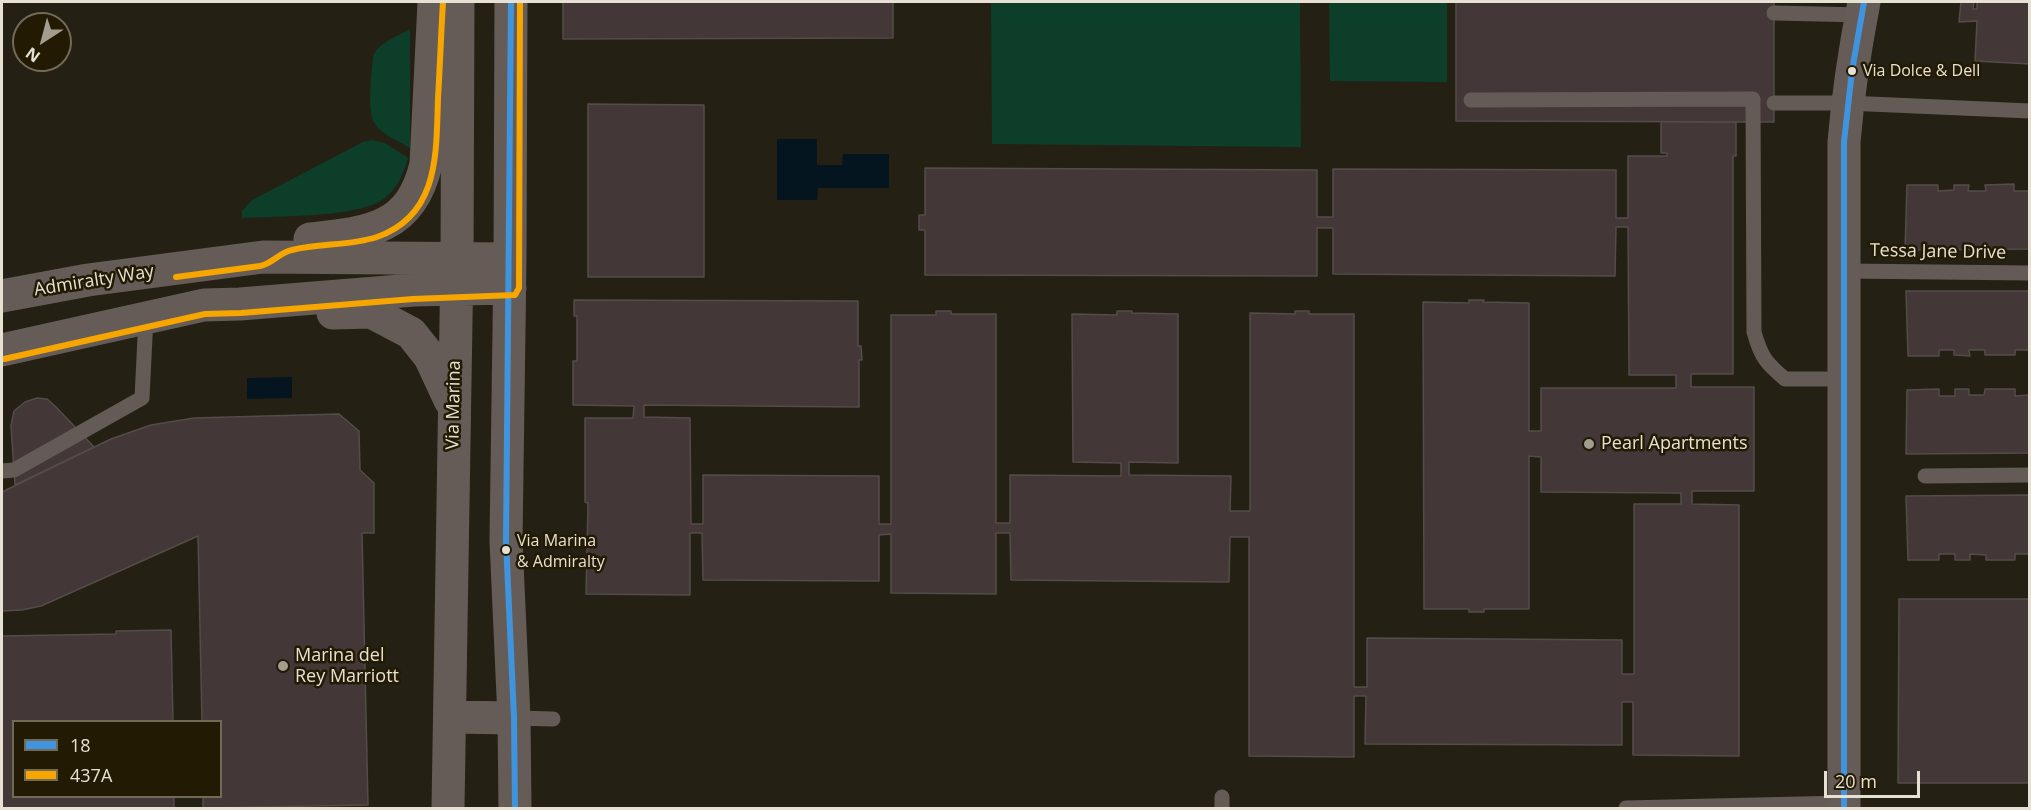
<!DOCTYPE html>
<style>
body{margin:0}
#map{position:relative;width:2031px;height:810px;overflow:hidden;background:#252014;font-family:"Open Sans",sans-serif}
canvas{display:block}
.frame{position:absolute;inset:0;border:3px solid #e7e1d3;pointer-events:none}
.legend{position:absolute;left:12px;top:720px;width:210px;height:78px;box-sizing:border-box;background:#231a03;border:2px solid #716a56;margin:0;padding:8px 10px;list-style:none;font-size:18px;color:#e7e1d3}
.legend li{display:flex;align-items:center;gap:12px;height:30px}
.legend b{width:30px;border:2px solid #716a56}
.north{position:absolute;left:12px;top:12px;width:60px;height:60px;box-sizing:border-box;background:#231a03;border:2px solid #716a56;border-radius:50%;rotate:216deg;font-size:16px;font-weight:700;line-height:24px;text-align:center;color:#e7e1d3}
.north::after{content:'';display:block;margin:auto;width:21px;height:27px;background:#a39d90;clip-path:polygon(50% 0,100% 100%,50% 72%,0 100%)}
.scale{position:absolute;left:1824px;top:771px;width:96px;height:27px;box-sizing:border-box;border:3px solid #e7e1d3;border-top:0;padding-left:8px;font-size:18px;line-height:21px;white-space:nowrap;color:#e7e1d3;-webkit-text-stroke:4px #231a03;paint-order:stroke}
</style>
<div id="map">
<canvas width="2031" height="810"></canvas>
<div class="frame"></div>
<ul class="legend">
<li><b style="height:8px;background:#4094de"></b>18</li>
<li><b style="height:8px;background:#f7a600"></b>437A</li>
</ul>
<div class="north">N</div>
<div class="scale">20 m</div>
</div>
<script>
const g = document.querySelector('canvas').getContext('2d');
g.lineJoin = 'round';
function fillPath(path, color) {
  g.fillStyle = color;
  g.fill(path, 'evenodd');
}
function strokePath(path, color, width, dash) {
  g.strokeStyle = color;
  g.lineWidth = width;
  g.lineCap = dash ? 'butt' : 'round';
  g.setLineDash(dash || []);
  g.stroke(path);
}
function drawText(font, color, halo, rows, align = 'center') {
  g.font = font + ' "Open Sans",sans-serif';
  g.lineWidth = 5;
  g.setLineDash([]);
  g.textBaseline = 'middle';
  g.strokeStyle = halo;
  g.fillStyle = color;
  for (const [text, x, y, turn = 0] of rows) {
    g.save();
    g.translate(x, y);
    g.rotate((+turn || 0) * Math.PI / 180);
    g.textAlign = isNaN(turn) ? turn : align;
    if (halo) g.strokeText(text, 0, 0);
    g.fillText(text, 0, 0);
    g.restore();
  }
}
fillPath(new Path2D(`
 M991,2H1300L1301,147L992,144Z
 M1329,2H1447V82L1330,81Z
 M410,29V148C399,141 382,135 375,124C366,111 372,73 373,57C378,42 397,37 410,29Z
 M372,140L385,143L408,158C403,174 398,188 385,198C360,218 276,216 242,218V211L252,200L363,142Z`), '#0d3e2a');
fillPath(new Path2D(`
 M777,139H817V165H842L843,154H889V188H818L817,200H777Z
 M292,377V398L247,399V378Z`), '#041520');
const building = new Path2D(`
 M563,2H893V38L563,39Z
 M1456,2H1774V122L1456,121Z
 M1961,2H1974L1973,9H1977V2H2030V64L1975,61L1977,21L1959,22Z
 M588,104L704,105V277H588Z
 M1661,122H1736V156H1733V374H1691V387H1754V491H1692V504L1739,505V756L1633,755V702H1622V745L1365,744L1366,696H1354V757L1249,756V537H1230L1229,582L1011,580L1010,533H996V594L891,593V534L879,535V581L703,580L702,533H690V595L586,594L588,503L585,502V418H633L634,406L573,405V361H577V316H574V300L858,301V346H861L862,360H859V407L644,405V417L690,418L691,524H703V475L879,476V524H891V315H936V311H951V314H996V523H1010V475L1121,476V463L1073,462L1072,314L1117,315V311H1132V313L1178,314V463L1129,462V475L1231,476L1230,511H1250V313L1295,314V311H1309V314H1354V687H1367V638L1622,640V674H1634V504H1681V493L1541,492V457L1529,456V609H1484V612H1469V609H1424L1423,302L1469,303V300H1484L1483,302L1529,303V431H1541V388H1676V375H1629L1628,227H1616L1615,276L1333,274V228H1317V276L925,275V230H919V215H925V168L1317,170V217H1333V169L1616,170V218H1628V156H1667V153H1661Z
 M2014,184V191H2030V249L1905,250L1907,185H1938V191L1954,190V185H1969L1968,191H1986L1985,185Z
 M1906,291H2030V350H2015V355H1985V350H1969L1970,356L1954,355V350H1939V356H1908Z
 M1939,389V396H1955V389H1969V395H1984L1985,389H2015V396L2030,395V453L1906,454L1907,390Z
 M37,398L47,399L56,407L94,447L15,485L11,426L14,411L25,402Z
 M339,414L359,431L360,470L374,483V533H362L368,805L203,808V796H220V722H202L198,536L41,606L22,610L2,611V492L111,439L151,425L194,418Z
 M2030,495V554H2015V560H1986V555L1970,554V560H1955V554H1939V560H1908L1906,496Z
 M1899,599H2030V783H1898Z
 M171,630L173,722H14V796H174V808H2V636L116,634V631Z`);
fillPath(building, '#443738');
strokePath(building, '#534c49', 1.5);
strokePath(new Path2D(`
 M1774,13L1862,15
 M1471,100L1753,99L1754,332C1761,357 1766,363 1785,379H1844
 M1774,103H1847L2030,111
 M1845,271L2030,273
 M2,471L14,470L142,398L146,317
 M1925,476L2030,475
 M514,718L553,719
 M1222,797V808
 M1626,808L1844,803`), '#645b57', 15);
strokePath(new Path2D(`
 M511,2L510,259L506,541L514,718L515,808
 M310,239C367,233 411,230 426,164L434,2
 M2,296L88,280L263,257L510,259
 M333,313L371,312L411,333L430,357L450,400
 M2,350L204,305L240,304L413,290L510,288
 M450,717L514,718
 M448,808L457,260L458,2
 M1844,808V142C1848,94 1855,48 1864,2`), '#665c57', 33);
strokePath(new Path2D(`
 M511,2L506,541L514,718L515,808
 M1844,808V142L1852,71L1864,2`), '#4094de', 6);
strokePath(new Path2D(`
 M176,277L260,266C272,264 280,252 292,250C320,243 350,246 377,237C440,215 436,152 438,98C440,66 441,34 443,2
 M4,359L205,314L241,313L413,299L515,295L519,288L520,2`), '#f7a600', 6);
for (const [x, y, r, color] of [
 [1852,71,5,"#e7e1d3"],
 [1589,444,6,"#a39d90"],
 [506,550,5,"#e7e1d3"],
 [283,666,6,"#a39d90"]
]) {
  const dot = new Path2D();
  dot.arc(x, y, r, 0, 2 * Math.PI);
  g.fillStyle = color;
  g.fill(dot);
  strokePath(dot, '#231a03', 2);
}
drawText('16px', '#e7e1d3', '#231a03', [
 ["Via Dolce & Dell",1863,71],
 ["Via Marina",517,541],
 ["& Admiralty",517,562]
], 'left');
drawText('18px', '#e7e1d3', '#231a03', [
 ["Tessa Jane Drive",1938,252,1],
 ["Admiralty Way",94,281,-9],
 ["Via Marina",454,405,-89]
]);
drawText('18px', '#e7e1d3', '#231a03', [
 ["Pearl Apartments",1601,444],
 ["Marina del",295,656],
 ["Rey Marriott",295,677]
], 'left');
</script>
